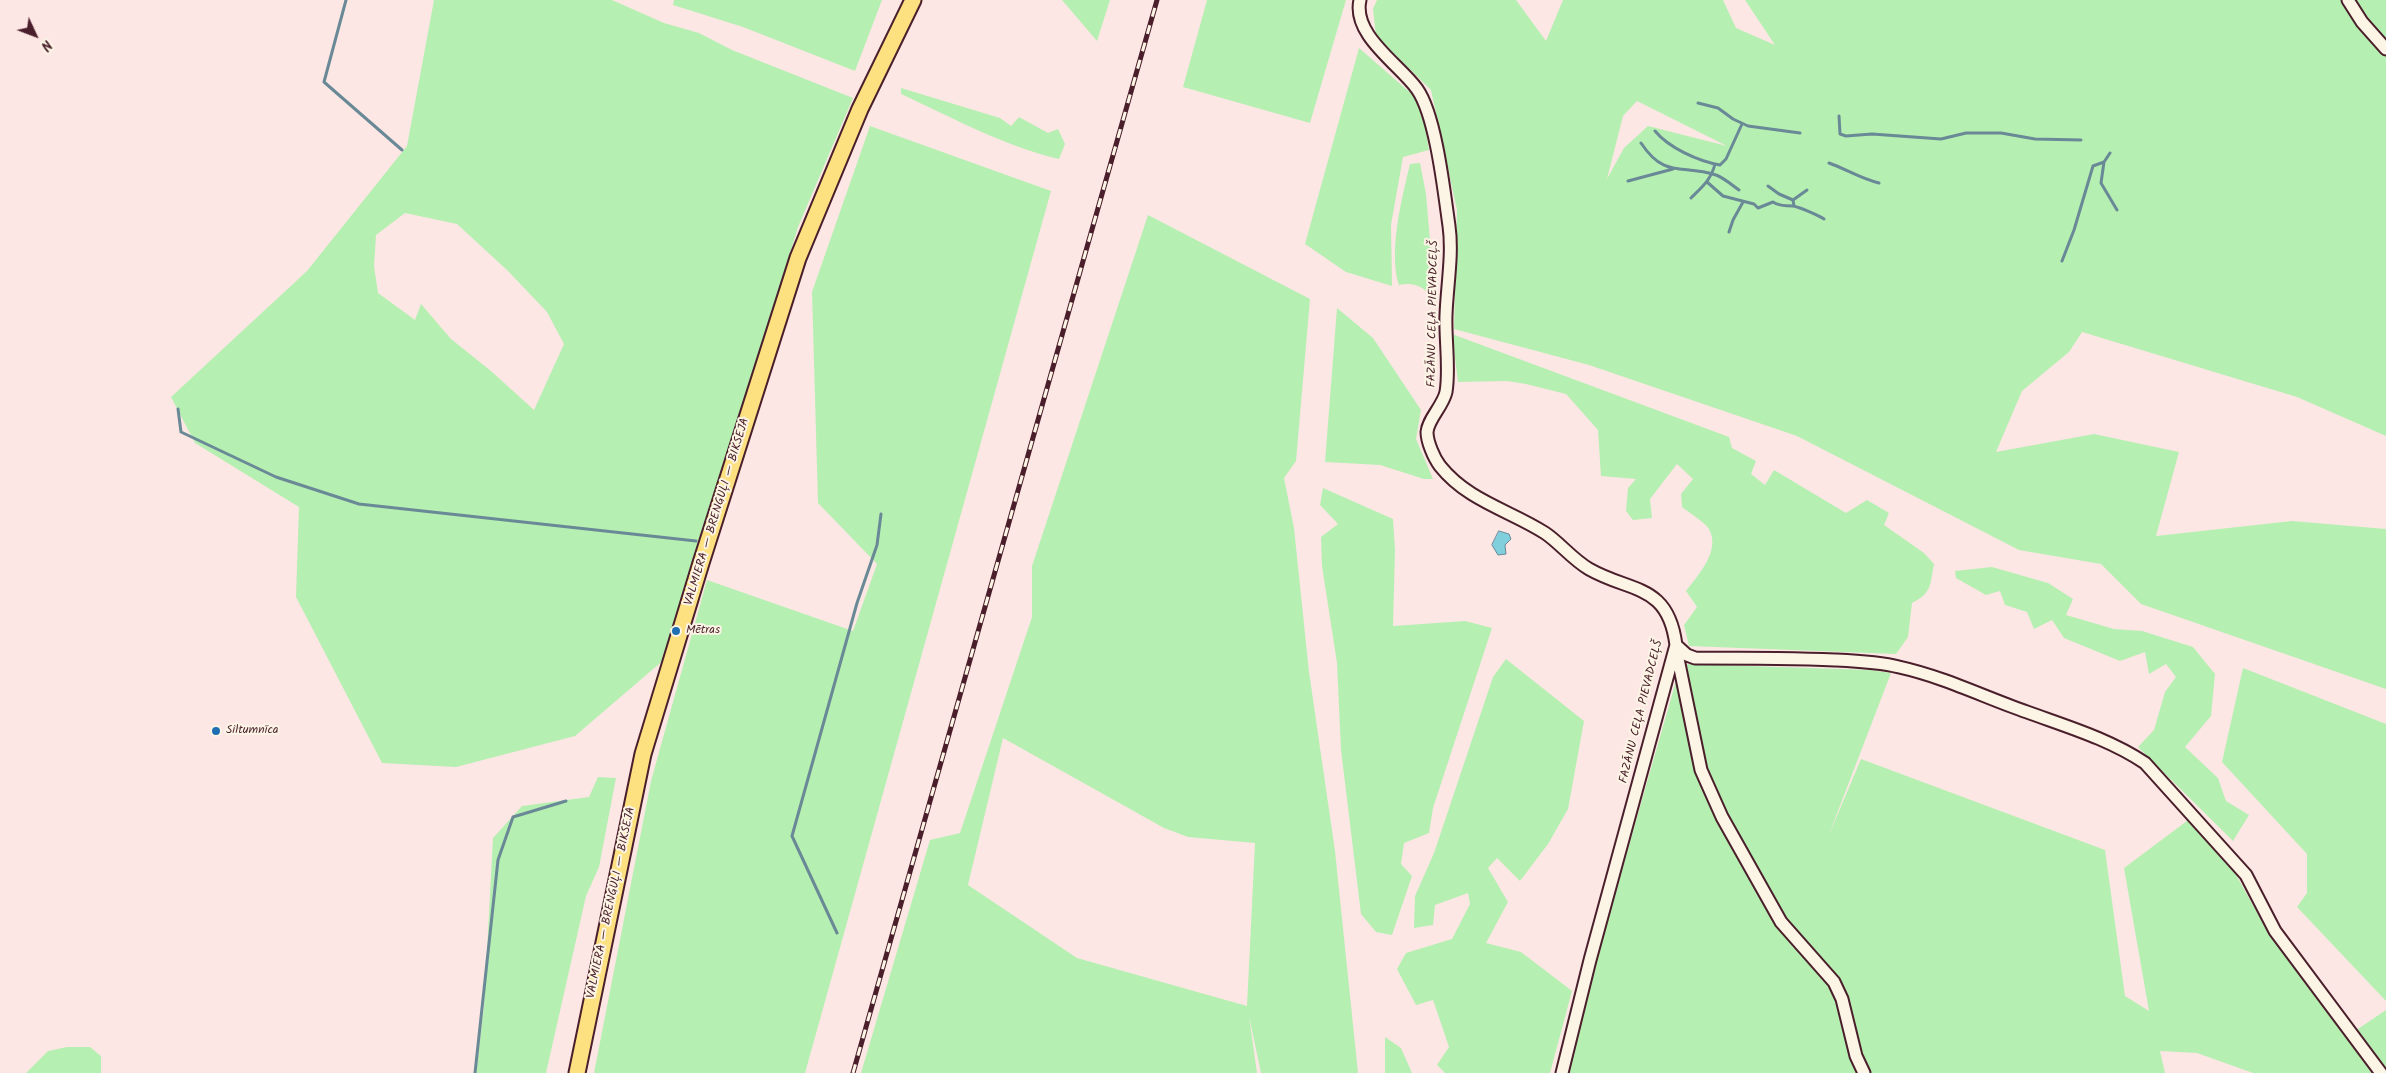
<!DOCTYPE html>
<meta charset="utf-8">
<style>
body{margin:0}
#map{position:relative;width:2386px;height:1073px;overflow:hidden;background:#fce7e4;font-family:Kalam,sans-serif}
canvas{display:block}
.north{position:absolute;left:10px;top:10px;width:50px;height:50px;-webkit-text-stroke:4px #fcf5e5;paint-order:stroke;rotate:133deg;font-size:14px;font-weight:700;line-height:20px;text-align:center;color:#4a1f2b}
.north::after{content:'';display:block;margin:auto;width:18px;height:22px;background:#4a1f2b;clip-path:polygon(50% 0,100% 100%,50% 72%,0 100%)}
</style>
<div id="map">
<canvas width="2386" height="1073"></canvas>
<div class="north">N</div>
</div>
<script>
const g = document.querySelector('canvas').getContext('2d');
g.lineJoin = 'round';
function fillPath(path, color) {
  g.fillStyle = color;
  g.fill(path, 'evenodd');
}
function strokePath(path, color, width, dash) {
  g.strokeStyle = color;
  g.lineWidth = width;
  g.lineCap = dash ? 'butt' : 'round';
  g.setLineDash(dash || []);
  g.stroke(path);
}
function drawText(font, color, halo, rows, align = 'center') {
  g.font = font + ' Kalam,sans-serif';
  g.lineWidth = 4;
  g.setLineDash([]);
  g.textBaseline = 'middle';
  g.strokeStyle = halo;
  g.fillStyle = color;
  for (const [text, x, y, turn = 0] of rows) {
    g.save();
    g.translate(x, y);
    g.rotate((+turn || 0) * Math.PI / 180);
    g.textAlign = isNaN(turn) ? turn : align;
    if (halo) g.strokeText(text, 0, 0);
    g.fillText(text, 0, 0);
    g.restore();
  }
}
fillPath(new Path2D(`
 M434,0H612L664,23L699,33L732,50L853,98L798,227L666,658L575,736L456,767L382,763L296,597L299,507L195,443L171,397L307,271L407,146ZM405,213L457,224L508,271L547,312L564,344L534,410L491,371L451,339L421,304L415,320L378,293L374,266L376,235Z
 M674,0H882L855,71L743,27L673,5Z
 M1062,0H1110L1097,41Z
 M1207,0H1346L1310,123L1183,87Z
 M1377,0H1516L1546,41L1563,0H1723L1736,28L1775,45L1745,0H2386V436L2297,397L2082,332L2069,352L2022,391L1996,452L2094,434L2179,452L2156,536L2292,521L2386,529V689L2141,604L2101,564L2019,550L1797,436L1589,365L1454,329L1457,210L1431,90L1376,36L1373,9ZM1637,101L1727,146L1648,126L1624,148L1607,179L1623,116Z
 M1359,48L1421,102L1429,150L1403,157L1391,225L1392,286L1346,272L1305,244Z
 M901,88L1000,118L1011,126L1019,117L1048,133L1058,129L1065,144L1059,159C1004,146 953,118 901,94Z
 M870,126L1051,191L805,1073H594L651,781L707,580L853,631L877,564L818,503L812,292Z
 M1420,163L1426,194L1434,287L1426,291C1418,284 1409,283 1399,285C1388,251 1402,198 1410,164Z
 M1148,215L1310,299L1296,461L1284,478L1294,528L1309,672L1335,851L1358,1073H1261L1249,1016L1257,1073H861L930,840L960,833L1032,617V566ZM1003,738L1164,828L1188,837L1255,843L1247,1006L1077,958L968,885Z
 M1337,308L1373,338L1421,410L1416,439L1433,479H1424L1380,465L1325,462Z
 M1452,334L1729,437L1732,448L1756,461L1751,474L1765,485L1774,470L1846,513L1867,500L1889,513L1884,525L1924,553L1934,564C1930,585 1932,593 1912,603L1908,637L1896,654L1689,646L1684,625L1697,607L1686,591C1698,575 1721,551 1709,529C1706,523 1688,512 1682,507L1681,494L1693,479L1677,464L1650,499L1652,518L1633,520L1626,511L1628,488L1636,479L1601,476L1598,430L1566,394L1526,384L1507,381L1458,382Z
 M1323,488L1393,519L1395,550L1393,626L1465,621L1492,628L1433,808L1429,833L1404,843L1401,864L1412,876L1392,935L1376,932L1361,914L1341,750L1337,663L1322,566L1321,537L1338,524L1320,505Z
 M1992,567L2048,583L2073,599L2066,615L2114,629L2142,631L2193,647L2215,674L2211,716L2185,747L2218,778L2226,801L2249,815L2233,841L2138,747L2154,730L2165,692L2176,677L2166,664L2149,674L2145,652L2120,661L2064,638L2052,620L2034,629L2027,612L2005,605L2000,591L1986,595L1956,578L1955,571Z
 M1506,659L1584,721L1568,809L1548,844L1520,881L1497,858L1488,868L1508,902L1486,943L1521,952L1572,991L1550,1073H1445L1437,1065L1449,1047L1433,1000L1416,1005L1397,969L1406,953L1452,939L1470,904L1468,893L1435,905L1433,925L1414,928L1415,896L1434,853L1493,677Z
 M1688,664L1871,670L1891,673L1828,837L1861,759L2105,850L2125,996L2149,1011L2124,868L2195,815L2235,873L2268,932L2352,1033L2386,1010V1073H2253L2197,1053L2160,1051L2165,1073H1871L1853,1031L1847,1004L1777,911L1702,768L1682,670Z
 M2243,668L2386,724V1001L2297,907L2307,893V854L2222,762Z
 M1676,681L1698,771L1780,929L1831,986L1842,1012L1860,1073H1568L1599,950Z
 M598,777L616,778L599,867L586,896L546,1073H476L484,1007L493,838L522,806L589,797Z
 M1385,1037L1401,1048L1412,1073H1385Z
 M67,1047H90L101,1056V1073H26L48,1051Z`), '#b6efb2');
const water = new Path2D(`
 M1499,531L1509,534L1511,539L1505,545L1506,554L1498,555L1492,545Z`);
fillPath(water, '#80cfdd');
strokePath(water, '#6a8996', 1);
strokePath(new Path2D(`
 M346,0L324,82L402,150
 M1698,103L1718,108L1733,119L1748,126L1800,133
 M1839,116L1840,134L1846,136L1872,134L1941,139L1966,133H2001L2035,139L2081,140
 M1655,131C1669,148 1698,161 1720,165L1726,159L1742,124
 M1641,143C1665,179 1681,164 1716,175C1724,178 1732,185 1739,190
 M2104,162L2101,183L2117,210
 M1829,163C1846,169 1861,179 1879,183
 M1628,181L1673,169
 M1707,182L1723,196L1754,204L1758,208L1773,202C1781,207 1784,205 1793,206C1799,207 1818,215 1824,219
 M1768,186L1779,194L1793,200
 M1691,198C1702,187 1711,180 1715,164
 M1794,206L1793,200L1807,190
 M1729,232L1733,220L1743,202
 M2062,261L2074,230L2093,166L2104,162L2110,153
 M178,409L181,432L276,477L359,504L696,541
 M837,933L792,836L857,603L877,545L881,514
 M475,1073L498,860L513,817L566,801`), '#6a8996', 3);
const minor = new Path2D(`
 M1360,0C1352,35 1399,64 1417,89C1436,116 1444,191 1449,226C1453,254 1447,286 1446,315C1445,340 1450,368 1446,392C1443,406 1428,419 1427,432C1427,442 1434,458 1440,466C1468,501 1509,510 1545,533C1560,543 1572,559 1589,569C1631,593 1668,583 1676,645L1590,960L1562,1073
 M2348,0L2362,22L2386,49
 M1676,645L1687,655L1695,658C1742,658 1789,658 1835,660C1856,661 1879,662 1899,667C1944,677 1984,697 2027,712C2068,727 2109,739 2145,763L2246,875L2275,931L2381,1073
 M1676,649L1701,770L1722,817L1781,922L1834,982L1842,999L1856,1056L1864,1073`);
const major = new Path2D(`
 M577,1073L643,754L701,563L798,258L860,109L913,0`);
strokePath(minor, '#4a1f2b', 15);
strokePath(major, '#4a1f2b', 19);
strokePath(minor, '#fcf5e5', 11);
strokePath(major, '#fde080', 15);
const rail = new Path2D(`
 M853,1073L1157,0`);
strokePath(rail, '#4a1f2b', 5);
strokePath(rail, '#fcf5e5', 3, [9]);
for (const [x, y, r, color] of [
 [676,631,5,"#1f6fb2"],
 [216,731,5,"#1f6fb2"]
]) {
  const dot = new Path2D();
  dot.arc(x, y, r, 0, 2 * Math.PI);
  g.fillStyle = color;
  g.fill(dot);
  strokePath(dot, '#fcf5e5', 2);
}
drawText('12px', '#4a1f2b', '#fcf5e5', [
 ["FAZĀNU CEĻA PIEVADCEĻŠ",1434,314,-89],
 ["VALMIERA — BRENGUĻI — BIKSEJA",718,512,-73],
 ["FAZĀNU CEĻA PIEVADCEĻŠ",1642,712,-76],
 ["VALMIERA — BRENGUĻI — BIKSEJA",612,903,-78]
]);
drawText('12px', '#4a1f2b', '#fcf5e5', [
 ["Mētras",686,631],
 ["Siltumnīca",226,731]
], 'left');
</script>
